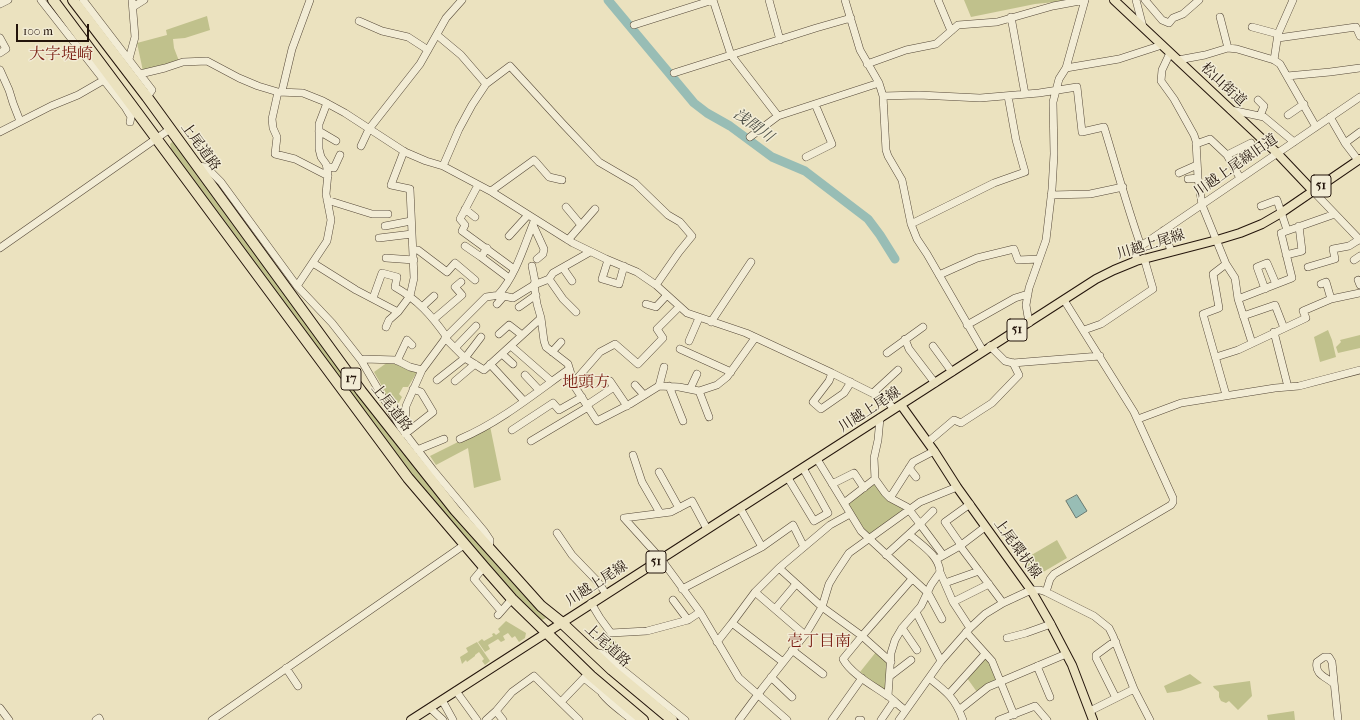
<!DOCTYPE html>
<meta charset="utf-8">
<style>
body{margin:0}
#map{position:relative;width:1360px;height:720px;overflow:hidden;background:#ebe2bf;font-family:"IM FELL French Canon",serif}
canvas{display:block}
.scale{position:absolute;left:16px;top:24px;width:73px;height:18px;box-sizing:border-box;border:2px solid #23140b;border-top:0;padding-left:5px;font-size:12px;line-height:14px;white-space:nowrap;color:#23140b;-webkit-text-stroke:3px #f2ecd5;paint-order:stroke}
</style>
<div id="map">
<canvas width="1360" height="720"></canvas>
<div class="scale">100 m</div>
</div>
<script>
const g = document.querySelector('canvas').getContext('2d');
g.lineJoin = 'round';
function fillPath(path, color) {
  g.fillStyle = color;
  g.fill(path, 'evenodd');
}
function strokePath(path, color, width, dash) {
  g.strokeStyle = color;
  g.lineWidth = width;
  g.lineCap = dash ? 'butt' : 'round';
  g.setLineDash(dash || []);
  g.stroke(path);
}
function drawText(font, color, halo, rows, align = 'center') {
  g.font = font + ' "IM FELL French Canon","Noto Serif JP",serif';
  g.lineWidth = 3;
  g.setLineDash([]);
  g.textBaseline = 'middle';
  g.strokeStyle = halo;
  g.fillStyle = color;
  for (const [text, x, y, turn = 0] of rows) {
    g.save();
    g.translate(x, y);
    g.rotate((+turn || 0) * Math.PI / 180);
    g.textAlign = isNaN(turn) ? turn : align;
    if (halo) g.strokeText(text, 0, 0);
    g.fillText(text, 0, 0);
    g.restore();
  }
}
fillPath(new Path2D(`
 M964,0H1075L1035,4L971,17Z
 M207,16L210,30L185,38L173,39L174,48L179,61L143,71L137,43L167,35L166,30Z
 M173,141L283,289L546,618L540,621L534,617L420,487L183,167L171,149L170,144Z
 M1328,330L1332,340L1336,357L1320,362L1314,337Z
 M1360,335V348L1338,353L1336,347L1341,342L1340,340Z
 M388,362H396L417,372L408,387H403L399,394L402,397L398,404L391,402L374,372Z
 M490,426L501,480L474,488L468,448L436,465L430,456Z
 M876,483L905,508V510L871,535L868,534L858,522L848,503Z
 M1057,540L1067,558L1033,578L1023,560Z
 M506,621L526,633L525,638L519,642L515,636L512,638L508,633L503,636L505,640L501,642L498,639L488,645L490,649L485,652L478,642L482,639L484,641L493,636L492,634L494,633L496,635L500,632L498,629Z
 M608,634L620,646L611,655L599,643Z
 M477,642L490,661L485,665L482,661L484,659L479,652L475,655V656L467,662L466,660L462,664L460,657L468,652L466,648Z
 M876,652L888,662L886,689L883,690L860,672Z
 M985,658H987L998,679L977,692L967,678Z
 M1190,674L1202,683L1180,691L1167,693L1164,686Z
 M1250,681L1252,696L1238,710L1229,701L1226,703L1221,701L1219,697V692L1214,688L1213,686Z
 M1294,711L1295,720H1268L1267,715Z`), '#c0c18c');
const water = new Path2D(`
 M1077,495L1087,511L1076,518L1066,501Z`);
fillPath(water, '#98bdb5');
strokePath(water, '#697971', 1);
strokePath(new Path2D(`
 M608,0L694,103L707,113L730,126L772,157L805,171L868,219L880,235L895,259`), '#98bdb5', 9);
const minor = new Path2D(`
 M41,0L125,107L131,117L130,122
 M83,0L152,90L147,97
 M713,0L731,55L778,116
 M769,0L780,40
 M845,0L860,50L879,83
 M938,0L951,31
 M1136,0L1143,27
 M1145,0L1162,20L1169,23L1173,18L1183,14L1199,0
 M0,4L8,0
 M133,7L144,0
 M1011,17L1025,94
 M1220,17L1228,48
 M359,21L382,31L408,37L428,50
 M634,25L713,0
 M1252,27L1278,34
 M437,35L461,55L486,84
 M0,38L6,49L0,53
 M1278,38L1356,27L1360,36
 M1170,53L1162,70L1161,81L1174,99L1194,135L1196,141L1198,178L1202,205L1226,264L1235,278L1238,299L1252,343
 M129,59L135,37L132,0
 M1178,60L1205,55L1228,48L1237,49L1274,60L1280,64L1316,127
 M1274,60L1278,34L1293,0
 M867,64L906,50L936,44L958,25L997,22L1053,6L1085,0
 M1066,68L1119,59L1162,45
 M0,70L9,90L13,103L20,121
 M674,73L816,28L851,18
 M140,74L165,68L183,62L207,61L239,78L258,86L278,92L303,93L323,101L345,113L405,152L426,161L443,166L492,192L573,243L606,259L637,272L656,285L687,313L746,333L832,373L886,400L894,409
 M1287,76L1330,72L1360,68
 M282,91L292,49L310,0
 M278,92L272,119L273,128L277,137L275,154L295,159L328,176
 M883,96L919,95L980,98L1039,93L1077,87L1082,132L1104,127C1116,166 1127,207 1141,246
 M1258,100L1264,106L1260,116
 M1231,110L1264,117L1294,142
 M1288,115L1304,104
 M1330,117L1345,143L1358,160
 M319,131L336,141
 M0,132L51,106L78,95L104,80
 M750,137L778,116L879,83L883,96L886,150L888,156L902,180L911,224L917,239L927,254L983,351
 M1345,143L1360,132
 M1196,144L1210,139L1227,155L1240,178
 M361,146L369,129L420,64L446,18L462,0
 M1227,155L1251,143
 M806,157L832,144L815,104
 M197,166L206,167L221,182L297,286L332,323L361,360L401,428L433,470L484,531L490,540L489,549
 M443,166L459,129L472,105L486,84L510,66L563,124L599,162L635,183L668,215L680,222L692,236L679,252L656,285
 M327,169L330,167L334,168L340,155
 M1179,173L1197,165
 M1188,179L1198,178
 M478,185L460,219L465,225L462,231L514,269
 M491,191L534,160L536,162L549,177L562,180
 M1313,191L1360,240
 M1051,195L1090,194L1123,187
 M327,200L372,214H388
 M1261,206L1277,200L1287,230
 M566,207L581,225
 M465,209L475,217
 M911,224L994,183L1025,172L1016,140L1008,96
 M533,225L544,249L543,254L537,259
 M385,226L411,221
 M1164,230L1171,251
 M509,236L528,215
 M379,238L412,234
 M568,240L595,209
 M465,246L481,257
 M0,248L170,129
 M487,248L481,257L509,278
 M413,250H418L447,272L455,263L475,280
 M1286,255L1302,251L1299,226
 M386,258L414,260
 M608,260L602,279L619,284L624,266
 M1354,260L1360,256
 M1136,261V250L1141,246L1360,97
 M313,263L356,290L398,312
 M1226,264L1213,274L1219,308L1203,314L1226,395
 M1308,267L1335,259L1333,249L1349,246L1360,239
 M563,268L572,281
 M939,275L977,258L1014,249L1018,260L1039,259
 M549,279L563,299L576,312
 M1358,280L1360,285
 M1321,284L1326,282L1331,299
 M297,286L327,241L331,220L326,194L328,173L326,164L321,157L319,149V124L327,103
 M1265,289L1257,267L1267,263L1276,284
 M498,295C516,276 525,243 535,219
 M373,298L382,273L397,277L395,287C418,300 431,315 446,336
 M1238,299L1292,278L1281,233L1335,214
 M497,304L504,296
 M646,304L656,307L667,295
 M422,307L434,296
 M519,307L536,295
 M1243,316L1275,305L1284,328
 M541,318L544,341L546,347L568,364L575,387L597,421L630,404L659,386L679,387L699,391L717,385L727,377L755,338
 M434,319L462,295L455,287L461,282
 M711,322L751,262
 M1029,323L1026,305L1029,288L1046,240L1052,189L1054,154L1053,102L1059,79L1066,68L1085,0
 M967,325L1015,298L1028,294
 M386,327L389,320L398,312L410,296L414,278L410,189L391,185L404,151
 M1084,330L1101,324L1153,289L1144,258
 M1274,332L1288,387
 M499,334L509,325L522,335
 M445,338L465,358L484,370L541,318L537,304L534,285L535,281L532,266
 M905,339L909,349L935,383
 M689,341L699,318
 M511,346L551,381
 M933,346L952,372
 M990,346L1005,361L1013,363L1100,356
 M455,348L476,326
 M680,349L731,372
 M552,352L561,342
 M887,353L923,327
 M502,354L513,364
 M1216,357L1238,350L1306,318L1303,311L1331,299L1360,293
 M361,360L364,359L396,360L410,367L422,370L406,406L405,422L401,428
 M397,361L407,340L412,345
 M490,364L524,401
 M422,370L448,335L486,297L500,295L513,298L534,285L549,279L553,273L590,252
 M832,373L829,381L813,402L821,409L844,393L851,382
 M525,375L539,390
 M437,380L465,358L481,337
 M455,381L475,364
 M610,381L627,406
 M574,382L600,352L615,344L638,364L663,338L657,329L679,307
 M635,385L644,395
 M659,386L664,367
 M669,386L683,421
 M690,389L697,374
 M699,391L709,417
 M873,393L898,370
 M587,405L614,387
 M1138,419L1181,403L1275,388L1299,386L1360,370
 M512,430L553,403L559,410L582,397
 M405,434L433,412L421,392L413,389
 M460,439C500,422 534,394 569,369
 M531,441L588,407
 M928,442L954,420L961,423L992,403L1019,375L1013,363
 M417,450L444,439
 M633,455L642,482L660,513
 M817,459L861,531L928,593L942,619
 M909,468L916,477
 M659,472L679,508
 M788,478L814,521L828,513L803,468
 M875,479L874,458L878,440L880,418
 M832,484L854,473L864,488
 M890,498L913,462L934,451
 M844,503L875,479L885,493L890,498L907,507L920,524L886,555
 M740,508L762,547
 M933,511L920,524L943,555
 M707,529L692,501L671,512L624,518L661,559L700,612L739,678L787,720
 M557,533L572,555L598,582L606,594
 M961,545L945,522L970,504
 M960,546L1003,603
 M937,559L960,546L985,527
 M484,567L474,579L501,611
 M779,568L830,525L850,514
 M940,572L953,602L970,628
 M945,583L979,571
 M682,589L762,547L793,525L804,547
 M755,592L779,568L822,607L862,636L891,662
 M1046,592L1050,579L1054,574L1171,505L1173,502V498L1134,412L1064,300
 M673,600L688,620
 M953,602L989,584
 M591,603L600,618L611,633L647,631L688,620L700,612
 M775,609L796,584
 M916,612L941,661
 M498,615L512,599
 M732,623L755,592L805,635
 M902,628L917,650
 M966,632L992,661L1014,715
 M1007,638L1026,633L1051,624
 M717,642L732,623L783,662
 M1116,642L1111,644L1096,655V658L1116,698
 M792,650L823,674
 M594,652L603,654L685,720
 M1037,666L1050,697
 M286,668L298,686
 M890,676L911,660
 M771,677L792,697
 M929,678C947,692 955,698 963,720
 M1334,684C1327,677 1314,675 1317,662L1324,657H1329L1332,662L1338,720
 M599,688C602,698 624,713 632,720
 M456,691L477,720
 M949,694L985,654
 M888,696L891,653L895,640L902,628L921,606L931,585L940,572C939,555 921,545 909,534
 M442,700L453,720
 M561,702L584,678L600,691
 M0,708L9,720
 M430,708L443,720
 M905,710C899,706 894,700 888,696C874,686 851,674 843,659L862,636L912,579
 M959,710L988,687L1066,654
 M496,711L503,720
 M1090,711L1134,689
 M96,720L99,718L100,720
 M212,720L464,545
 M486,720L496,711L512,692L534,676L579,720
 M739,720L762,689L807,632L822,607L829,584L835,574L849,553L920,502L957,487
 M832,720L862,678
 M859,720H861
 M881,720L894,701
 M899,720L941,661L970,628L985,614L1003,603L1031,590H1040L1046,592L1094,616L1109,628L1113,636L1134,689L1150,720
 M999,720L1035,706L1047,720`);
const major = new Path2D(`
 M1114,0L1277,153L1313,191
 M901,405L934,451L957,487L1031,590L1050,623L1072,665L1093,720
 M411,720L1096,279L1114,270L1136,261L1217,240L1240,233L1262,224L1281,213L1360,159`);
const highway = new Path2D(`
 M53,0L130,103L408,478L484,567L512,599L591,676L643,720
 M73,0L147,97L361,391L455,510L541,606L561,622L612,670L672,720`);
strokePath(minor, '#554838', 8);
strokePath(major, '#23140b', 10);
strokePath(highway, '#23140b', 12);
strokePath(minor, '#f2ecd5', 7);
strokePath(major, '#ebe2bf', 8);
strokePath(highway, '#ebe2bf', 10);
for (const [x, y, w] of [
 [1321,186,20],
 [1017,330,20],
 [351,379,20],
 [656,562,20]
]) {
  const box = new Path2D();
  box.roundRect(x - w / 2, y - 11, w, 22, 3);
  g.fillStyle = '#f2ecd5';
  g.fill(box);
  strokePath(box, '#23140b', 1);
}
drawText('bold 13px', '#23140b', null, [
 ["51",1321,186],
 ["51",1017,330],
 ["17",351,379],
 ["51",656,562]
]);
drawText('14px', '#23140b', '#f2ecd5', [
 ["松山街道",1223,85,43],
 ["上尾道路",200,147,54],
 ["川越上尾線旧道",1236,166,-35],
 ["川越上尾線",1151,245,-17],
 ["上尾道路",391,408,52],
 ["川越上尾線",870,410,-33],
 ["上尾環状線",1017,549,54],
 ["川越上尾線",597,584,-33],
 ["上尾道路",607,646,43]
]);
drawText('italic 15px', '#4c4f46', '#f2ecd5', [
 ["浅間川",753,126,36]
]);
drawText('16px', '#7a1f14', '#f2ecd5', [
 ["大字堤崎",61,55],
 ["地頭方",586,383],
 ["壱丁目南",819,642]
]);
</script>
